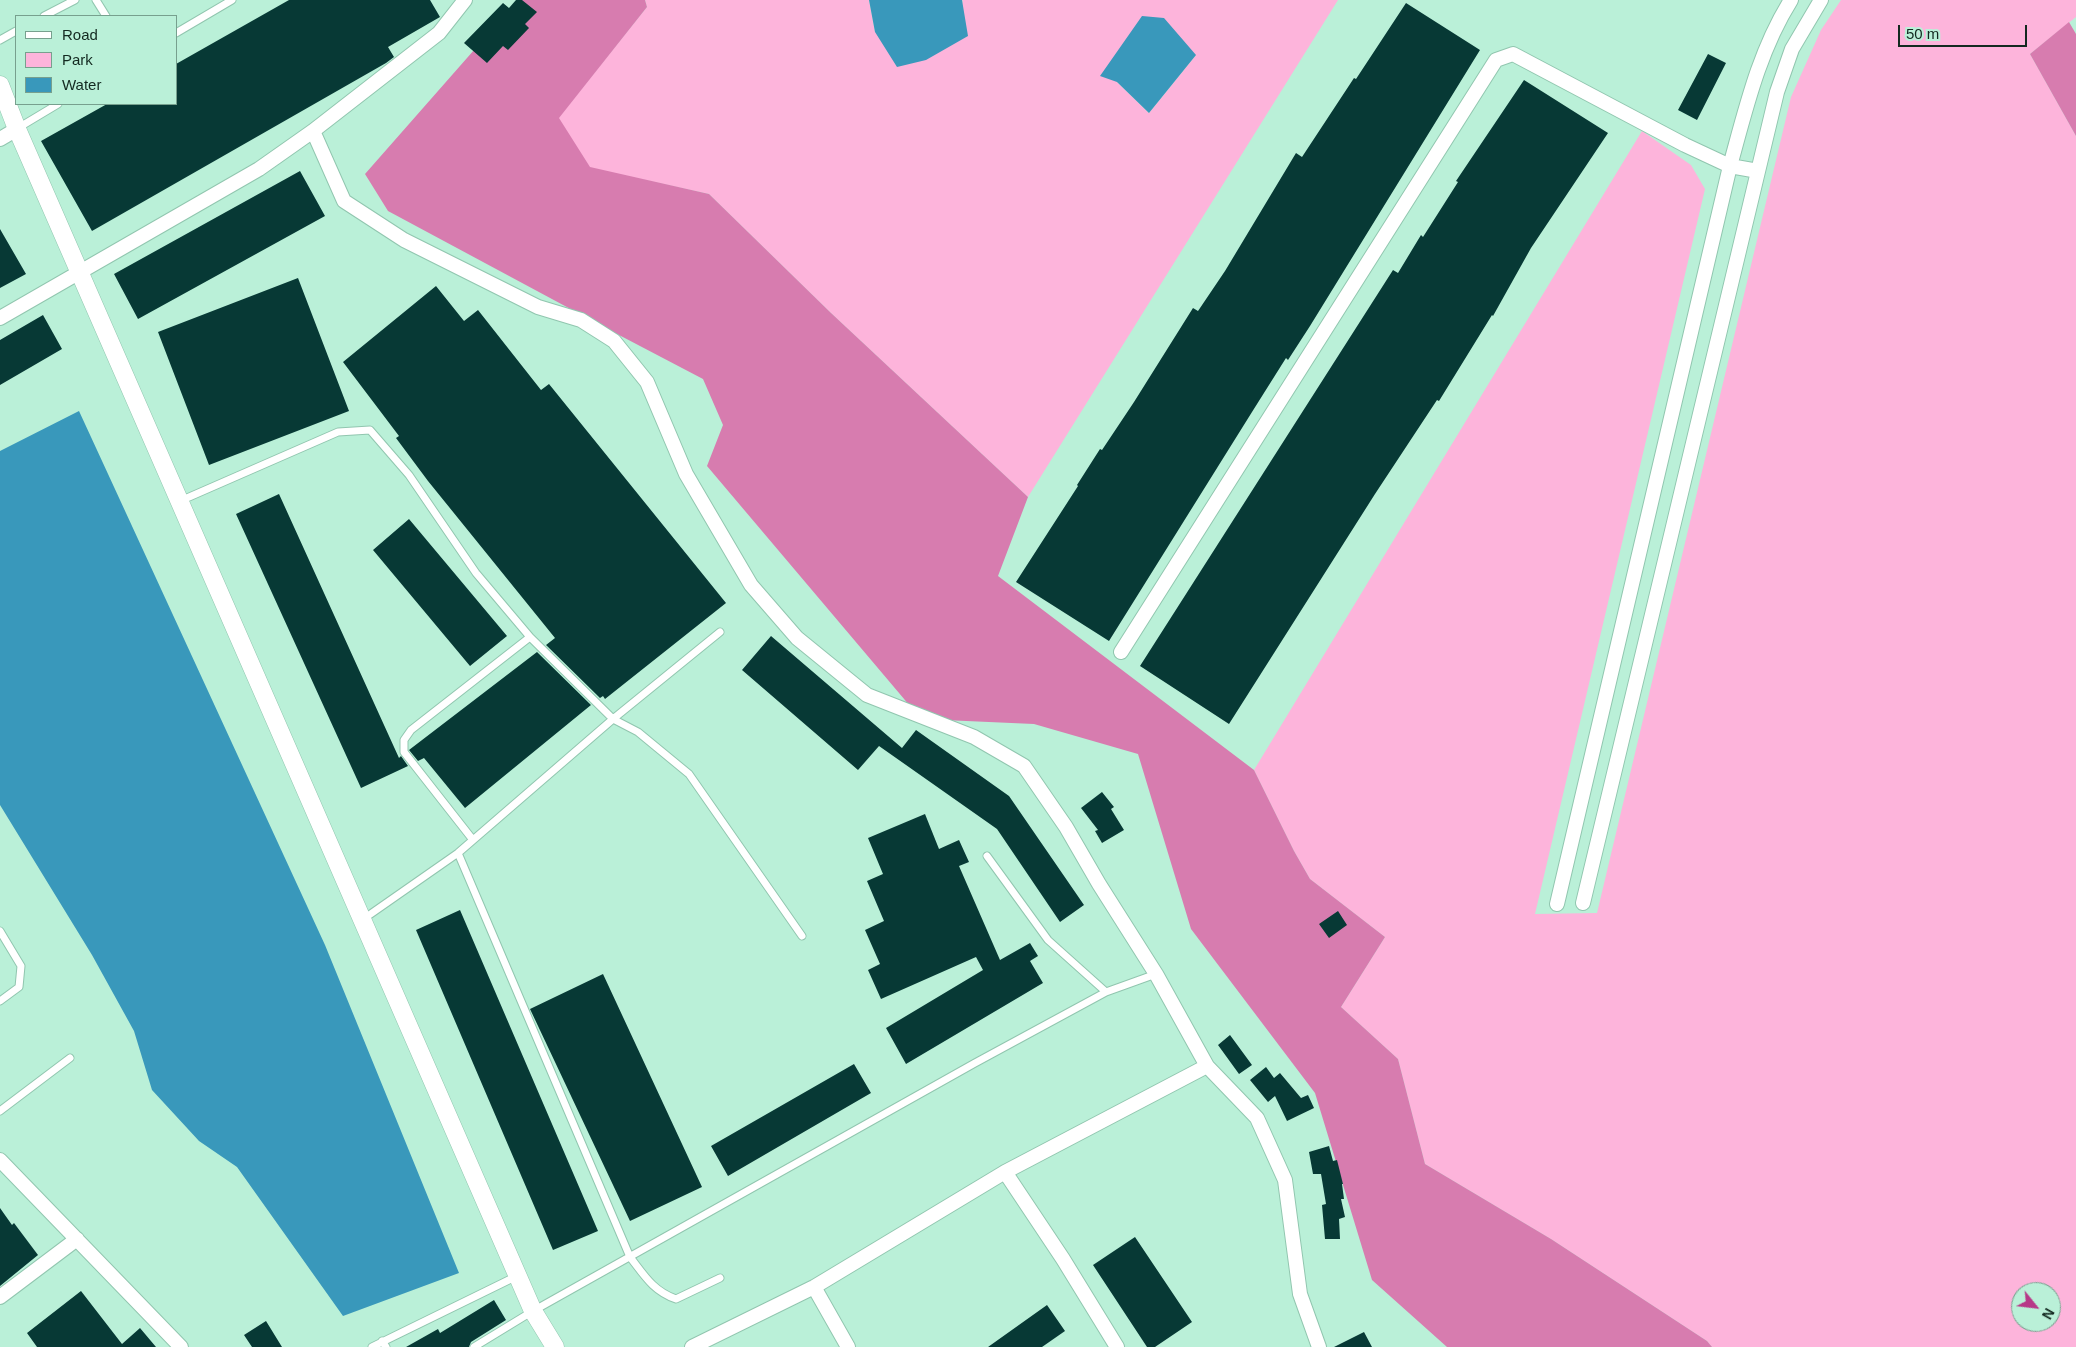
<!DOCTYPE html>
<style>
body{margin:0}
#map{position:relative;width:2076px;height:1347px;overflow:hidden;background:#baf0d8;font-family:Arial,sans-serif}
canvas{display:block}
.legend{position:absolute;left:15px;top:15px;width:162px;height:90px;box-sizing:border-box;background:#baf0d8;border:1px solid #77a08e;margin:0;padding:6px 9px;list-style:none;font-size:15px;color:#132920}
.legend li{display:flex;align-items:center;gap:10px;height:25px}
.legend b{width:25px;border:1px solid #77a08e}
.north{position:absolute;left:2011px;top:1282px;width:50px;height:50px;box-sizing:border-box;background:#baf0d8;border:1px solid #77a08e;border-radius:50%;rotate:119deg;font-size:14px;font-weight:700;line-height:20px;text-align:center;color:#132920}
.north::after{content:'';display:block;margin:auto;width:18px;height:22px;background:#b73988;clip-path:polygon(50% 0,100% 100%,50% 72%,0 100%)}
.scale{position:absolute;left:1898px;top:25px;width:129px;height:22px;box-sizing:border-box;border:2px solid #132920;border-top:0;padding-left:6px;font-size:15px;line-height:18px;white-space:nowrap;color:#132920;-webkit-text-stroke:4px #baf0d8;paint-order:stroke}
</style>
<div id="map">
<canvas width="2076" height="1347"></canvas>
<ul class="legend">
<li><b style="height:6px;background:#fff"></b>Road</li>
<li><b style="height:14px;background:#fdb4db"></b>Park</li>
<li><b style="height:14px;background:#3998bb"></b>Water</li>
</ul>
<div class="north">N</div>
<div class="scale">50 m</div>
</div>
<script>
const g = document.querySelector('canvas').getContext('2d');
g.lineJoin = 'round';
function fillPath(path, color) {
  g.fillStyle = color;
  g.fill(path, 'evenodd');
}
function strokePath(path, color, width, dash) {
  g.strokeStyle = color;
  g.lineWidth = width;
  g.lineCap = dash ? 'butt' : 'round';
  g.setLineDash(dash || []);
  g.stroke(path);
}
fillPath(new Path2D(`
 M645,0H869L875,32L963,2L962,0H1338L1028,497L831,313L709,194L590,168L558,118L647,7ZM1196,55L1149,113L1117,82Z
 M1841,0H2076V17L2030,54L2076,136V1347H1712L1707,1341L1551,1239L1425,1164L1398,1059L1341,1007L1385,937L1310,879L1294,851L1254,770L1642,131L1691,165L1705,189L1535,914L1597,913L1791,97L1821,30ZM2021,1292H2051V1322H2021Z`), '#fdb4db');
fillPath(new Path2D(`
 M518,0H645L647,7L559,118L590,167L709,194L831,313L1028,497L998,576L1254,770L1294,851L1310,879L1385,937L1341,1007L1398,1059L1425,1164L1551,1239L1707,1341L1712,1347H1447L1372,1280L1315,1093L1191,929L1138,754L1034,724L921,719L707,466L723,425L703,379L619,335L388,211L365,174Z
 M2069,22L2076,34V136L2030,54Z`), '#d77caf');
fillPath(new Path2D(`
 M869,0H962L968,36L926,60L897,67L875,32Z
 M1142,16L1164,18L1196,55L1149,113L1117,82L1100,76Z
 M79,411L325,945L459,1273L343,1316L237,1167L199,1141L152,1090L134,1031L92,955L0,805V451Z`), '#3998bb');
fillPath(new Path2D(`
 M289,0H430L440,17L388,47L394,57L386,63L92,231L41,141L107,104H176V64Z
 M516,0H522L537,12L525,24L529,28L508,50L503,46L487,63L464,43L503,3L509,8Z
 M1406,3L1480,50L1310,326L1288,360L1286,358L1252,412L1109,641L1016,582L1078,486L1077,485L1100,449L1102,450L1134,402L1193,308L1198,311L1225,271L1296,153L1302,157L1354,78L1356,79Z
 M1708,54L1726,63L1697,120L1678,110Z
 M1524,80L1608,133L1531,248L1493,316L1492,315L1439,401L1437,400L1375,494L1229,724L1140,666L1393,270L1398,273L1421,235L1423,237L1458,182L1456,181Z
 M300,171L325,216L138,319L114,274Z
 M0,229L26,274L0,288Z
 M298,278L349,411L209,465L158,332Z
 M436,286L464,321L478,310L541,390L549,384L726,603L605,699L603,696L600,698L546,645L555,638L428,481L396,438L399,436L343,362Z
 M43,315L62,349L0,385V340Z
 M279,494L399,758L401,756L408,766L361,788L236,514Z
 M409,519L507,636L470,666L373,550Z
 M771,636L902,748L916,730L1009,796L1084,905L1060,922L997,829L879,746L858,770L742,670Z
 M537,652L591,705L465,808L424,758L418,761L409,750Z
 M1102,792L1114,807L1111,809L1124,830L1102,843L1095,831L1098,830L1081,808Z
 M925,814L939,849L959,840L969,862L959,866L1000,960L1030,943L1038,956L1030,961L1043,983L906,1064L886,1028L983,970L976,957L881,999L868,970L880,964L865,930L884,921L867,881L883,874L868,838Z
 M460,910L598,1231L553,1250L416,930Z
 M1338,911L1347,925L1329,938L1319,924Z
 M603,974L702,1187L630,1221L530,1009Z
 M1230,1035L1252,1065L1239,1074L1218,1045Z
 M854,1064L871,1093L728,1176L711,1146Z
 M1266,1067L1274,1078L1280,1073L1301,1098L1308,1095L1314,1108L1287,1121L1275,1096L1268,1102L1250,1080Z
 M1329,1146L1333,1161L1337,1160L1343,1184H1342L1344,1199H1341L1345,1217L1339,1219L1340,1239H1325L1322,1205L1326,1204L1321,1174H1313L1309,1152Z
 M0,1208L12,1225L14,1223L38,1255L0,1286Z
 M1135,1237L1192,1322L1155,1347H1147L1093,1265Z
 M81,1291L122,1344L140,1328L156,1347H37L27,1333Z
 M494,1300L506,1320L471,1342L469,1347H406L438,1329L440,1333Z
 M1047,1305L1065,1331L1042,1347H988Z
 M266,1321L282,1347H252L244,1335Z
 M1364,1332L1372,1347H1334Z`), '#073935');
const service = new Path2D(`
 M96,0L106,16
 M44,16L75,0
 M176,33L232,0
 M0,40L16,31
 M18,128L58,104
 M180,501L338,432L370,430L409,475L476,573L530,637L613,719L638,732L689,774L802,936
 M473,840L404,752V740L411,730L530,637
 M458,853L630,1257C644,1275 653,1291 676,1299L720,1278
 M987,856L1048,940L1106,992
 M362,920L458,853L613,719L720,632
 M0,931L21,966L19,987L0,1001
 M0,1111L70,1058
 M382,1341L386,1347
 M372,1347L517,1276
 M474,1347L533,1311L975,1063L1106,992L1156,974`);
const minor = new Path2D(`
 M313,131L344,201L404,240L538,307L581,320L614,341L647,382L686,474L751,585L797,638L867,695L974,737L1024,766L1066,827L1099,884L1156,974L1207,1066
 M0,139L17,129
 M0,318L259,169L313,131L439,33L465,0
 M1121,652L1496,60L1513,54L1685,145L1730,166L1758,171
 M1583,903L1777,92L1792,49L1821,0
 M1557,904L1730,166C1746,108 1759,51 1791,0
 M0,1160L181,1347
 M1005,1172L1063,1259L1117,1347
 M814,1287L848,1347
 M0,1297L77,1239
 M692,1347L814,1287L1005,1172L1207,1066L1257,1118L1285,1180L1300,1294L1319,1347`);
const tertiary = new Path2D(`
 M0,85L17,129L533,1311L555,1347`);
strokePath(service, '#91c6af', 9);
strokePath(minor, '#91c6af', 16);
strokePath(tertiary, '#91c6af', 19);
strokePath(service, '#fff', 7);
strokePath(minor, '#fff', 14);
strokePath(tertiary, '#fff', 18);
</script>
